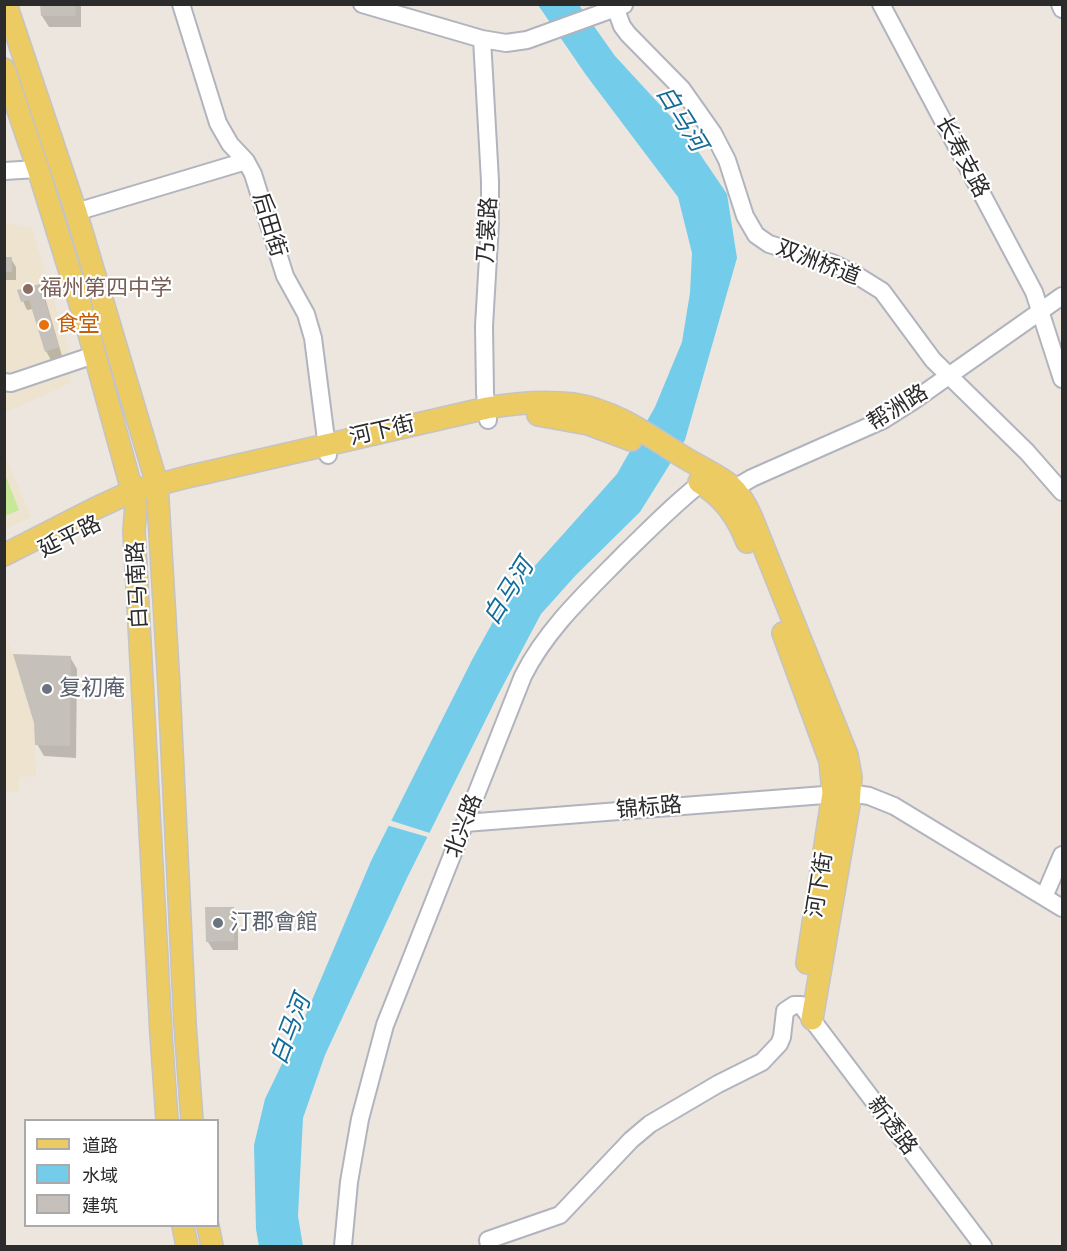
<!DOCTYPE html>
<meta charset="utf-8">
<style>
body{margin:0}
#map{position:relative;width:1067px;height:1251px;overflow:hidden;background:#ece6de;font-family:"PT Sans Narrow","Noto Sans SC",sans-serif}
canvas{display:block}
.frame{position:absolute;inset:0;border:6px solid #2b2b2b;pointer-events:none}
.legend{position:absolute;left:24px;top:1119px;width:195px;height:108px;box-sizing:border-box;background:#fff;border:2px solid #aaa;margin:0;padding:8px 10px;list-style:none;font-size:18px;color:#2b2b2b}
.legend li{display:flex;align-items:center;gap:12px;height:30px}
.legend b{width:30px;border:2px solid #aaa}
</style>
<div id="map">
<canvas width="1067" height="1251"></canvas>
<div class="frame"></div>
<ul class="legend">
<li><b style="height:8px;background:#eccb63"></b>道路</li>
<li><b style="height:16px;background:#74cceb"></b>水域</li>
<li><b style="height:16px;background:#c5c0b9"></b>建筑</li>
</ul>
</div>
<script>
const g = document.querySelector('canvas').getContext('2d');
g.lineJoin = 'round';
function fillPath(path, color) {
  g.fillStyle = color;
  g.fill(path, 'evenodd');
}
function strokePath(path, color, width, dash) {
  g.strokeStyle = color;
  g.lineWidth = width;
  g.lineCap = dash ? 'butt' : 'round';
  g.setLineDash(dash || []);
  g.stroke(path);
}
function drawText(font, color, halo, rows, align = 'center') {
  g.font = font + ' "PT Sans Narrow","Noto Sans SC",sans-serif';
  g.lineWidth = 4.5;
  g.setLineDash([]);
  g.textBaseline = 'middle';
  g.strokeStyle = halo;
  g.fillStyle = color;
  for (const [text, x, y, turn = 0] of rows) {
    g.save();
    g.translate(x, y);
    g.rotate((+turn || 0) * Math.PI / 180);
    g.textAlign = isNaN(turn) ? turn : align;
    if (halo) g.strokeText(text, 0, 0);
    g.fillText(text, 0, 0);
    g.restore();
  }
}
fillPath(new Path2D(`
 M4,223L32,228L69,351L67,364L72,382L5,413Z
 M4,453L31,517L5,530H4Z
 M4,635L13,654L34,723L36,776L19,777V792H5Z`), '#ede3ce');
fillPath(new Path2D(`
 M5,474L19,510L5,516H4Z`), '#c7e898');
fillPath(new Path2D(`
 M538,5H579L615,56L685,132L727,194L737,258L685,440L640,512L576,575L541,614L499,693L407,878L325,1055L303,1118L298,1216L303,1246H259L256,1229L254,1145L265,1099L307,1012L371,861L472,660L506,598L617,474L655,407L682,342L690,293L692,253L678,197L586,75Z`), '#74cceb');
fillPath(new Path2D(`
 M389,820L433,834L431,838L386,825Z`), '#ece6de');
fillPath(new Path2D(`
 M42,4H81V27H49L42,16Z
 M4,259H11L16,267V280H4Z
 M39,286L44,294L62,356L51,360L46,351L33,309L27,310L19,292Z
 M70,657L77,669L76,758L44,756L37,744Z
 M233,908L238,917V950H213L208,942Z`), '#0003');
fillPath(new Path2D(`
 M40,4H75L76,16H41Z
 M4,257H12V272H4Z
 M40,284L59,347L45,352L29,300L21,302L17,290Z
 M13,654L71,656L70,746L35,745L34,723Z
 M205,907H234V941L206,942Z`), '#c5c0b9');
const minor = new Path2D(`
 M181,4L218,123L230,144L246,161L253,174L285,276L306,314L313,338L328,455
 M362,4L482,39L506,43L527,40L624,5
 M614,4L622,26L628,34L682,89L713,133L727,160L745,216L756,235L769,244L832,263L853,273L882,291L933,360L1027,452L1062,492
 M881,4L1034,292L1062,379
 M1060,4L1062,9
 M482,39L490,181V223L484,326L485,393L488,420
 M4,171L38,169
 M76,212L246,161
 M4,382L11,383L94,355
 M723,495L752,478L883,420L913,401L1062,296
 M465,823L850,793L869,796L894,806L1062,908
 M1044,897L1062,855
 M343,1246L349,1182L360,1119L385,1025L523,676C547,628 588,591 625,553C652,527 679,499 710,476
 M489,1246L488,1240L560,1215L631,1140L650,1124L718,1084L762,1062L779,1044L782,1037L785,1011L794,1005H801L983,1246`);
const major = new Path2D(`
 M6,4L76,212L157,484L169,687L185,1024L192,1120
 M4,69L38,169L88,330L136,505L134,531L161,1034L167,1120
 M538,415L588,424L631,440
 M699,482C723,497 737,516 747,542
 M4,555L94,509L133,491L187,477L487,408C515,403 545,401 574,404C615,410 651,437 685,458C700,467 716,474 729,484C739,493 747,506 752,518L847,755L851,777L849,805L812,1019
 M783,633L830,761L833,793L807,963
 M183,1226L187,1246
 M208,1226L212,1246`);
strokePath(minor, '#b1b4be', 20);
strokePath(major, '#c4c4c4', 24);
strokePath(minor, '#fff', 16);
strokePath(major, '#eccb63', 21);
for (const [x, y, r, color] of [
 [28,289,6,"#8d6e63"],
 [44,325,6,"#e8710a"],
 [47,689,6,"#6b7280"],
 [218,923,6,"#6b7280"]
]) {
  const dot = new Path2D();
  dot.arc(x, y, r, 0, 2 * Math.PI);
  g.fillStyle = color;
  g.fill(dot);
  strokePath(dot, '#fff', 2);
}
drawText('22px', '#2b2b2b', '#fff', [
 ["长寿支路",962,157,62],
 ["后田街",269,225,73],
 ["乃裳路",488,230,-87],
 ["双洲桥道",818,263,21],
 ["帮洲路",898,408,-32],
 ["河下街",382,431,-13],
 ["延平路",70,537,-26],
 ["白马南路",138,585,-93],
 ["锦标路",649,808,-5],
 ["北兴路",464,826,-69],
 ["河下街",820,885,-81],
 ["新透路",892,1126,53]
]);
drawText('22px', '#785e54', '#fff', [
 ["福州第四中学",40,289]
], 'left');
drawText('22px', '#c56008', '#fff', [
 ["食堂",56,325]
], 'left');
drawText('22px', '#5b616d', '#fff', [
 ["复初庵",59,689],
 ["汀郡會館",230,923]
], 'left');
drawText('italic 24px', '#126b98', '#fff', [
 ["白马河",681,119,58],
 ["白马河",509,592,-58],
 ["白马河",291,1030,-69]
]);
</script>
